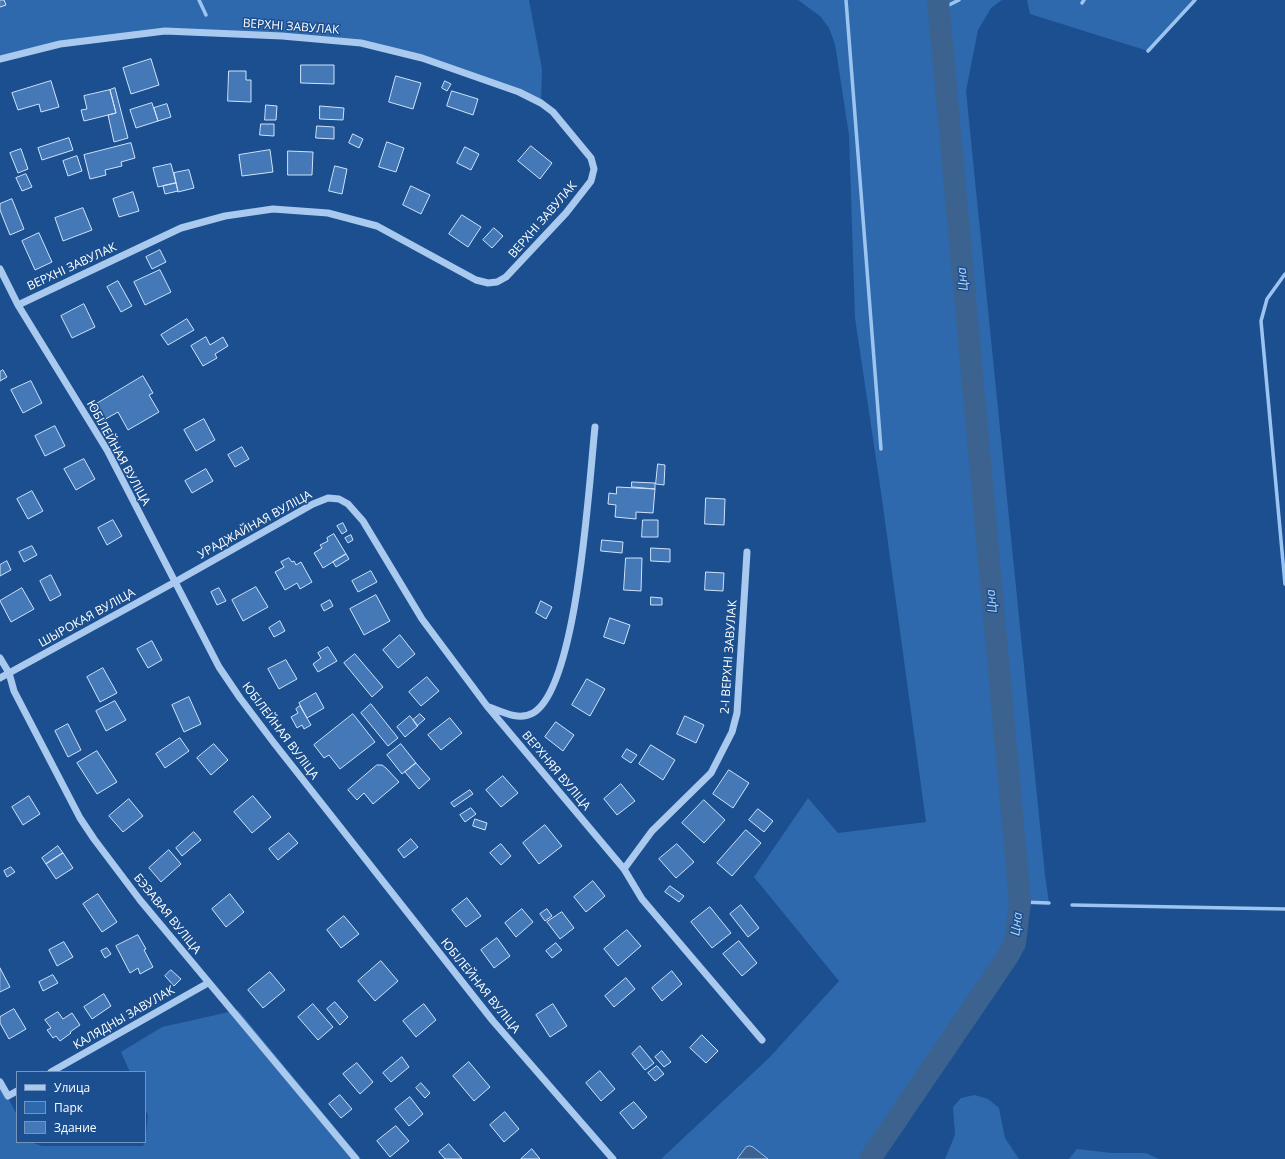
<!DOCTYPE html>
<meta charset="utf-8">
<style>
body{margin:0}
#map{position:relative;width:1285px;height:1159px;overflow:hidden;background:#1b4f8f;font-family:"Open Sans",sans-serif}
canvas{display:block}
.legend{position:absolute;left:16px;top:1071px;width:130px;height:72px;box-sizing:border-box;background:#1b4f8f;border:1px solid #7695bc;margin:0;padding:5px 7px;list-style:none;font-size:12px;color:#fff}
.legend li{display:flex;align-items:center;gap:8px;height:20px}
.legend b{width:20px;border:1px solid #7695bc}
</style>
<div id="map">
<canvas width="1285" height="1159"></canvas>
<ul class="legend">
<li><b style="height:5px;background:#a9c9ee"></b>Улица</li>
<li><b style="height:11px;background:#2e69ad"></b>Парк</li>
<li><b style="height:11px;background:#4478b7"></b>Здание</li>
</ul>
</div>
<script>
const g = document.querySelector('canvas').getContext('2d');
g.lineJoin = 'round';
function fillPath(path, color) {
  g.fillStyle = color;
  g.fill(path, 'evenodd');
}
function strokePath(path, color, width, dash) {
  g.strokeStyle = color;
  g.lineWidth = width;
  g.lineCap = dash ? 'butt' : 'round';
  g.setLineDash(dash || []);
  g.stroke(path);
}
function drawText(font, color, halo, rows, align = 'center') {
  g.font = font + ' "Open Sans",sans-serif';
  g.lineWidth = 3;
  g.setLineDash([]);
  g.textBaseline = 'middle';
  g.strokeStyle = halo;
  g.fillStyle = color;
  for (const [text, x, y, turn = 0] of rows) {
    g.save();
    g.translate(x, y);
    g.rotate((+turn || 0) * Math.PI / 180);
    g.textAlign = isNaN(turn) ? turn : align;
    if (halo) g.strokeText(text, 0, 0);
    g.fillText(text, 0, 0);
    g.restore();
  }
}
fillPath(new Path2D(`
 M0,0H529L542,69L541,103L492,82L361,43L165,31L60,44L0,59Z
 M798,0H1002L991,8L978,30L966,91L1045,875L1049,903L1020,902L1015,943L1008,956L870,1159H661L769,1058L839,981L754,877L808,798L838,833L926,822L882,499L855,318L849,135L835,44L829,28L820,16Z
 M1027,0H1194L1148,51L1030,14Z
 M238,1010L361,1159H0V1082L17,1115V1142H31L42,1146H143L145,1142L148,1115L145,1109V1072H130L121,1052L162,1027Z
 M975,1095L988,1099L999,1108L1005,1138L1019,1159H945L955,1135L953,1107L961,1098Z
 M1077,1149L1112,1153H1146L1159,1159H1069Z`), '#2e69ad');
const water = new Path2D(`
 M750,1146L753,1147L768,1159H737L746,1147Z`);
fillPath(water, '#3c6290');
strokePath(water, '#9cc4f0', 1);
strokePath(new Path2D(`
 M199,0L206,15
 M846,0L881,449
 M1082,3L1084,0
 M939,6L949,5L959,0
 M1148,51L1195,0
 M1285,274L1267,299L1261,321L1285,584
 M1020,902L1049,903
 M1072,905L1285,909`), '#9cc4f0', 3.5);
strokePath(new Path2D(`
 M870,1159L1008,956L1015,943L1020,902L938,0`), '#3c6290', 22);
const building = new Path2D(`
 M0,0H4L6,5L0,7Z
 M151,59L159,85L131,94L123,68Z
 M301,65H334V84L301,83Z
 M229,71H246V80H251V102L228,101Z
 M396,76L421,83L413,109L389,102Z
 M51,81L59,107L41,112L39,104L18,110L12,93Z
 M445,81L451,84L447,91L442,88Z
 M115,88L128,138L114,142L108,115L116,113L110,90Z
 M110,90L116,113L84,121L81,110L87,109L84,96Z
 M452,91L478,99L473,115L447,106Z
 M152,103L158,121L136,128L130,110Z
 M167,104L171,117L158,121L154,108Z
 M266,105L277,106L276,120H265Z
 M320,106L344,108L343,120L320,119Z
 M261,124H274V136L260,135Z
 M317,126L334,127V139L316,138Z
 M353,134L363,139L359,148L349,143Z
 M69,138L73,150L42,160L38,148Z
 M387,142L404,148L396,172L379,167Z
 M131,143L135,158L121,162L122,166L105,170L106,175L90,179L84,155Z
 M531,146L552,163L540,179L518,161Z
 M465,147L479,154L471,170L457,163Z
 M21,149L28,169L18,173L10,153Z
 M270,150L273,172L242,176L239,155Z
 M288,151L313,152L312,175H288Z
 M77,156L82,171L68,176L63,161Z
 M171,164L176,183L158,187L153,168Z
 M335,166L347,169L342,194L329,191Z
 M189,170L194,188L178,192L174,173Z
 M26,174L32,187L22,191L16,178Z
 M176,183L178,191L165,194L163,186Z
 M411,186L430,195L421,214L403,205Z
 M133,192L139,211L119,217L113,199Z
 M12,199L24,229L10,235L0,210V204Z
 M83,208L92,230L63,241L55,218Z
 M462,215L481,227L468,247L449,234Z
 M494,228L503,236L492,248L483,240Z
 M39,233L52,262L35,270L22,241Z
 M160,250L166,262L152,269L146,257Z
 M160,270L171,292L145,305L134,282Z
 M118,281L132,306L121,312L107,287Z
 M84,304L95,327L72,338L61,316Z
 M187,319L194,330L168,345L161,335Z
 M206,337L210,345L223,337L228,346L215,354L217,358L203,366L191,346Z
 M3,370L7,377L0,381V372Z
 M143,376L153,393L149,395L159,412L128,430L118,412L102,421L93,406Z
 M31,381L42,403L23,413L11,390Z
 M204,419L215,440L196,451L184,430Z
 M55,426L65,446L45,456L35,436Z
 M242,447L249,459L235,467L228,455Z
 M84,459L95,479L76,490L64,469Z
 M658,464L665,465L664,485L656,484Z
 M206,469L213,481L192,493L185,481Z
 M632,482L655,483V489L632,487Z
 M617,487L655,489L653,513L636,512V519L615,517L616,505L608,504L609,493L616,494Z
 M32,491L43,511L28,519L17,499Z
 M706,498L725,499L724,525L705,524Z
 M113,520L122,536L107,545L98,528Z
 M643,520H658V537H642Z
 M343,523L347,531L342,534L337,526Z
 M334,534L346,554L323,568L314,553L322,548L320,545L328,541L327,538Z
 M351,535L353,540L348,543L345,538Z
 M602,540L623,542L622,553L601,551Z
 M32,546L37,555L24,562L19,552Z
 M651,548L670,549V562L651,561Z
 M346,554L349,559L336,567L333,562Z
 M289,558L292,562L294,561L296,565L301,562L312,582L300,589L297,583L285,590L275,572L284,567L281,562Z
 M626,558H642L641,591L624,590Z
 M7,561L11,570L0,576V565Z
 M371,571L377,582L358,592L352,581Z
 M706,572L724,573L723,591L705,590Z
 M51,575L61,595L50,601L40,581Z
 M256,587L268,607L243,621L232,600Z
 M22,588L34,609L11,622L0,601Z
 M219,588L226,601L217,605L211,592Z
 M376,595L390,621L364,635L350,609Z
 M651,597L662,598V605H651Z
 M330,600L333,606L324,611L321,605Z
 M541,601L552,607L546,619L536,613Z
 M610,618L630,625L624,644L604,637Z
 M280,621L285,631L274,637L269,628Z
 M400,635L415,654L398,668L383,650Z
 M152,641L162,660L148,668L137,649Z
 M328,647L337,661L318,672L313,664L321,658L318,653Z
 M355,654L383,687L372,697L344,663Z
 M286,660L297,679L279,689L268,669Z
 M103,668L117,693L100,702L87,677Z
 M427,677L439,691L421,706L409,692Z
 M587,679L605,689L590,716L572,705Z
 M316,693L324,708L307,718L299,703Z
 M189,697L201,724L184,732L172,705Z
 M115,701L126,720L106,731L96,711Z
 M371,704L398,738L388,746L361,713Z
 M300,706L311,725L304,729L302,725L297,728L291,717L298,713L296,709Z
 M353,714L375,742L340,769L329,755L324,758L314,745Z
 M420,714L425,719L417,726L413,720Z
 M410,716L418,726L405,737L397,727Z
 M685,716L704,725L696,743L677,734Z
 M450,718L462,733L441,750L428,735Z
 M556,722L574,735L563,751L545,737Z
 M68,724L81,750L68,757L55,731Z
 M180,738L189,751L165,768L156,754Z
 M214,744L228,760L211,775L197,758Z
 M401,744L416,763L402,774L387,755Z
 M651,745L675,760L663,780L639,764Z
 M627,749L637,755L631,763L622,757Z
 M97,751L117,782L97,794L77,763Z
 M416,763L430,779L419,789L405,772Z
 M377,765H382L386,768L399,782L373,804L364,793L357,800L348,790Z
 M729,770L749,783L733,808L713,794Z
 M503,776L518,793L501,807L486,790Z
 M621,784L635,801L617,815L604,799Z
 M470,790L473,794L454,807L451,803Z
 M29,796L40,814L23,825L12,807Z
 M253,796L271,817L252,833L234,812Z
 M129,799L143,816L123,832L109,816Z
 M704,800L725,820L704,843L682,823Z
 M471,808L476,814L465,822L460,815Z
 M758,809L773,821L764,832L749,820Z
 M475,819L487,823L485,830L473,826Z
 M545,825L562,846L539,864L523,843Z
 M746,830L761,843L732,876L717,863Z
 M194,832L201,840L182,856L176,848Z
 M289,833L298,843L278,860L269,849Z
 M411,839L418,847L404,858L398,850Z
 M501,844L511,856L501,865L490,853Z
 M677,844L694,862L676,878L659,859Z
 M58,846L63,853L46,864L42,858Z
 M169,850L181,864L161,882L149,868Z
 M63,853L73,868L56,879L46,864Z
 M11,867L15,872L7,877L4,871Z
 M593,881L605,896L586,912L574,897Z
 M670,886L684,896L679,902L665,892Z
 M98,894L117,922L102,932L83,904Z
 M230,894L244,912L226,927L212,909Z
 M467,898L481,916L466,927L452,910Z
 M741,905L759,928L748,937L730,914Z
 M710,907L731,933L712,948L691,922Z
 M522,909L533,922L516,937L505,923Z
 M547,909L552,916L545,921L540,914Z
 M562,912L574,928L560,939L547,922Z
 M344,916L359,934L341,948L327,930Z
 M627,930L641,946L618,966L604,949Z
 M138,935L146,949L144,950L153,967L140,974L138,968L130,973L116,946Z
 M497,938L510,956L494,968L481,950Z
 M739,941L757,963L742,976L723,954Z
 M64,942L73,957L57,966L49,950Z
 M556,943L562,950L552,958L546,951Z
 M107,948L111,954L105,958L101,951Z
 M381,961L398,981L375,1001L358,981Z
 M0,968L10,987L0,992Z
 M171,970L181,979L174,986L165,976Z
 M672,971L682,984L662,1001L652,988Z
 M270,972L285,990L263,1008L248,990Z
 M53,975L58,983L43,991L39,982Z
 M626,978L635,989L614,1007L605,996Z
 M104,994L111,1006L92,1019L84,1007Z
 M335,1002L348,1017L340,1025L327,1009Z
 M313,1004L333,1027L318,1040L298,1017Z
 M424,1004L436,1020L416,1037L403,1021Z
 M553,1004L567,1026L550,1037L536,1015Z
 M14,1009L26,1029L9,1039L0,1023V1017Z
 M58,1012L63,1019L72,1013L80,1025L70,1032L71,1033L60,1041L56,1036L53,1038L47,1030L51,1028L45,1020Z
 M702,1035L718,1051L706,1063L690,1048Z
 M640,1046L654,1063L645,1070L632,1054Z
 M662,1051L671,1062L664,1067L655,1057Z
 M402,1057L409,1067L391,1082L383,1073Z
 M469,1062L490,1087L474,1101L453,1076Z
 M357,1063L373,1082L360,1094L343,1074Z
 M657,1066L664,1074L655,1081L648,1073Z
 M600,1071L615,1089L601,1101L586,1083Z
 M421,1083L430,1093L425,1098L416,1088Z
 M340,1095L352,1109L341,1118L329,1104Z
 M410,1097L423,1114L409,1126L395,1109Z
 M634,1102L647,1117L633,1129L620,1113Z
 M505,1112L519,1129L504,1142L490,1125Z
 M396,1126L409,1141L390,1157L377,1141Z
 M449,1144L462,1159H445L439,1152Z
 M532,1149L540,1159H521Z`);
fillPath(building, '#4478b7');
strokePath(building, '#cfe3fa', 1);
strokePath(new Path2D(`
 M0,59L60,44L165,31L282,36L361,43L422,58L519,92L541,103L553,112L591,158L594,169L591,181L566,213L506,277L497,282L488,283L476,280L377,226L328,213L273,209L225,216L181,228L18,305
 M0,269L18,305L107,450L219,667L240,698L274,743L493,1021L613,1159
 M0,658L9,673L14,691L80,818L94,839L140,900L356,1159
 M0,678L175,582L313,504L328,498L339,499L348,504L363,521L422,619L487,706L624,869L642,899L762,1040
 M489,707C502,712 519,721 533,713C578,687 589,481 595,427
 M624,869L652,831L711,773L732,732L737,713L747,552
 M51,1072L208,983
 M0,1082L8,1096L17,1091`), '#a9c9ee', 7);
drawText('12px', '#fff', '#1b4f8f', [
 ["ВЕРХНІ ЗАВУЛАК",291,27,4],
 ["ВЕРХНІ ЗАВУЛАК",543,220,-49],
 ["ВЕРХНІ ЗАВУЛАК",72,267,-25],
 ["ЮБІЛЕЙНАЯ ВУЛІЦА",118,453,61],
 ["УРАДЖАЙНАЯ ВУЛІЦА",255,525,-29],
 ["ШЫРОКАЯ ВУЛІЦА",87,618,-29],
 ["2-І ВЕРХНІ ЗАВУЛАК",729,657,-86],
 ["ЮБІЛЕЙНАЯ ВУЛІЦА",280,731,53],
 ["ВЕРХНЯЯ ВУЛІЦА",556,771,50],
 ["БЭЗАВАЯ ВУЛІЦА",167,914,51],
 ["ЮБІЛЕЙНАЯ ВУЛІЦА",480,986,51],
 ["КАЛЯДНЫ ЗАВУЛАК",124,1018,-30]
]);
drawText('italic 13px', '#b5d3f5', '#1b4f8f', [
 ["Цна",963,279,-95],
 ["Цна",992,601,-95],
 ["Цна",1017,924,-83]
]);
</script>
